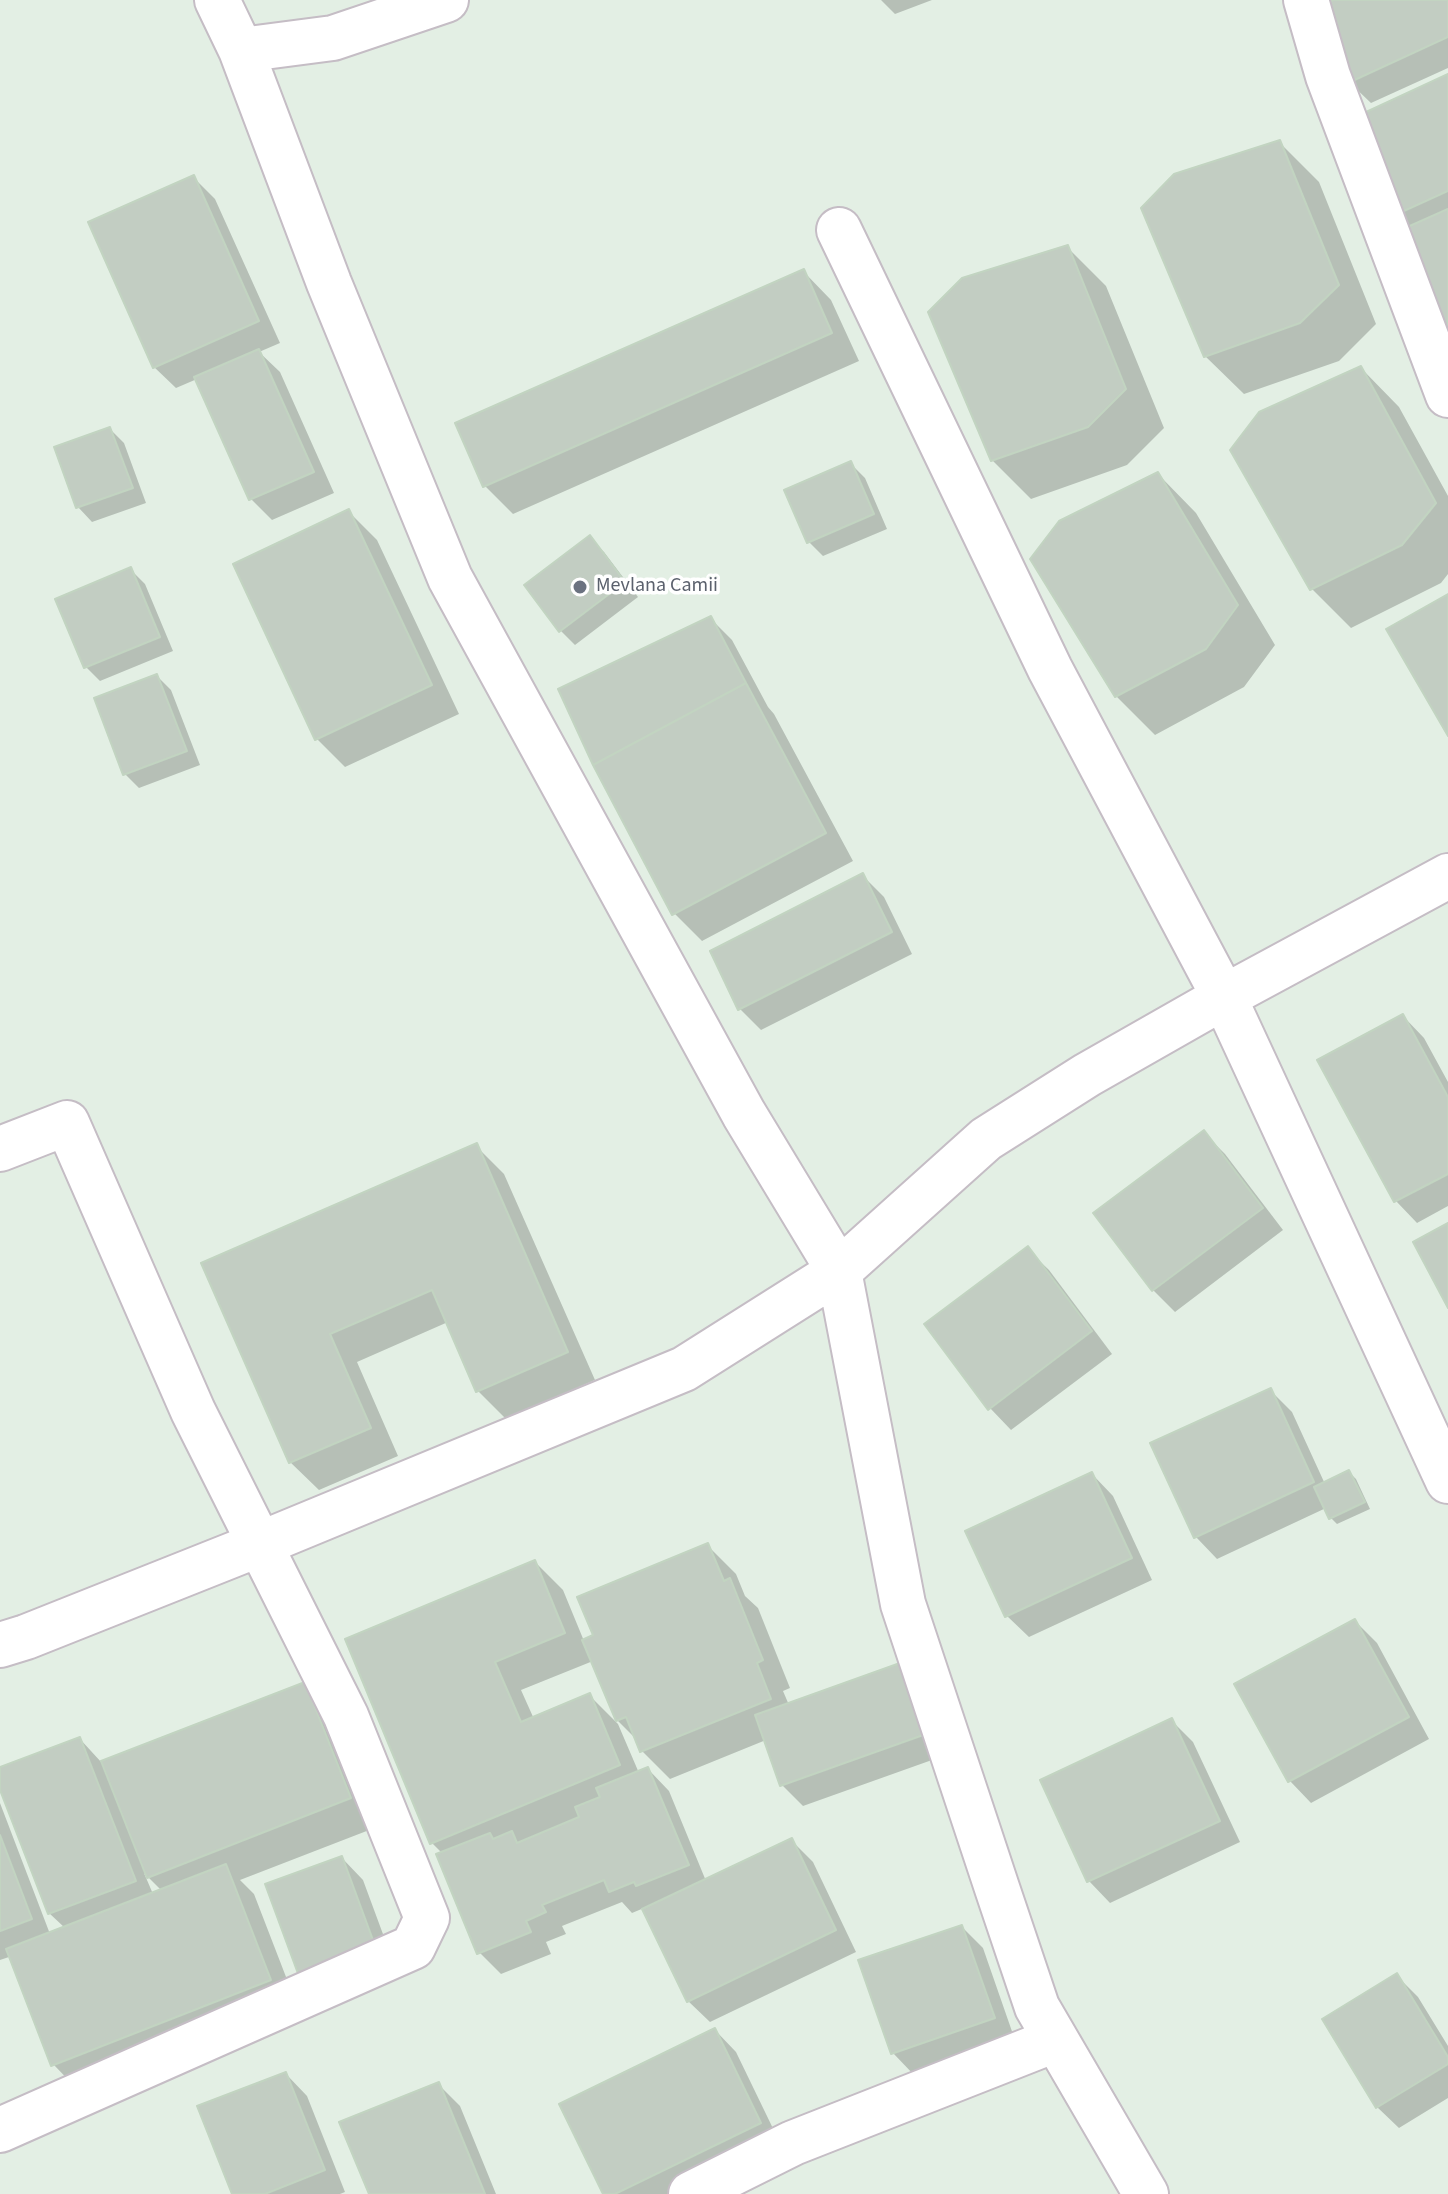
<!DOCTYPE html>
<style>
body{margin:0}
canvas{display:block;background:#e3efe4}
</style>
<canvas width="1448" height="2194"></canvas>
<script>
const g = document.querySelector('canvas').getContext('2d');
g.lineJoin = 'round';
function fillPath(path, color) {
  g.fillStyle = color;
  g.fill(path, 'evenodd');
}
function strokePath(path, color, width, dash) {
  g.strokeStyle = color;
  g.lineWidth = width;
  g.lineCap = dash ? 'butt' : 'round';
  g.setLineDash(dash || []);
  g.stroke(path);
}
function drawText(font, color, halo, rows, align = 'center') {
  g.font = font + ' "Source Sans 3",sans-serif';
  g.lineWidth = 7;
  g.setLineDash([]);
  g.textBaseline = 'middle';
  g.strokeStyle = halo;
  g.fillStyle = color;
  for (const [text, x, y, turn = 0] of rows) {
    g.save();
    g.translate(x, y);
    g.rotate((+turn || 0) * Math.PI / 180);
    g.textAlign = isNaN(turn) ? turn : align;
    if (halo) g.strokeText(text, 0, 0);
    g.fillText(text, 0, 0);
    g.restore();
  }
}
fillPath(new Path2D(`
 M881,0H932L895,14Z
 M1338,0H1448V68L1371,103L1349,82Z
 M1448,77V328L1411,228L1397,214Z
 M1280,143L1319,182L1376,324L1339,361L1244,394L1205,356Z
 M194,178L215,199L280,343L259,352L280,372L334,493L272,520L251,499L197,379L176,388L154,367Z
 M1067,247L1106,286L1164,428L1127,465L1031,499L992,460Z
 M803,271L831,300L859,361L513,514L485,486Z
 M1361,368L1399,407L1448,496V574L1441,583L1351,628L1312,589Z
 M110,429L124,443L146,503L92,522L78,507Z
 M850,463L865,478L887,529L823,556L809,542Z
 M1158,474L1196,513L1275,645L1244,687L1155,735L1116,696Z
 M349,512L377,540L459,714L345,767L317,739L235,565Z
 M590,538L604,552L638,597L575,645L560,630Z
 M130,569L145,584L173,651L100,681L86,667Z
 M710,618L732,640L768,707L774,714L853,861L702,941L674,913Z
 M157,676L171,690L200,765L139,788L125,774Z
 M863,876L884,897L912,954L761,1030L740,1009Z
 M1403,1016L1424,1038L1448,1082V1206L1417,1223L1396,1201L1320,1061Z
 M1203,1132L1225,1154L1283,1230L1175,1312L1153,1290L1096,1213Z
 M476,1146L504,1174L595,1380L506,1419L478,1391L448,1322L357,1362L398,1456L319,1490L290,1462L204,1264Z
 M1027,1249L1049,1270L1112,1354L1011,1430L990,1408Z
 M1270,1390L1292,1412L1325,1484L1349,1472L1356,1479L1370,1509L1337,1524L1331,1518L1326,1508L1217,1559L1196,1537Z
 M1092,1474L1113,1496L1152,1580L1029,1637L1007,1616Z
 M708,1546L736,1574L745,1596L758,1608L790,1688L783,1691L789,1705L921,1687L946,1755L803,1806L782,1785L766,1740L670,1779L642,1751L638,1741L617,1720L593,1661L521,1690L534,1719L590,1696L618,1724L639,1773L648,1769L669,1791L706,1881L791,1840L813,1862L856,1952L710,2022L688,2001L644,1908L632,1913L622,1902L562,1926L566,1934L546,1942L551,1954L501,1974L479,1952L443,1854L432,1843L347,1640L535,1562L563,1590L584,1641L596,1636Z
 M1355,1621L1377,1643L1429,1739L1311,1803L1290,1781L1237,1685Z
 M304,1684L332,1712L377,1827L240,1880L254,1894L298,2008L81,2093L53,2064L9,1957L0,1960V1803L50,1934L65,1928L49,1913L0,1785V1770L80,1739L102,1763ZM144,1873L162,1891L153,1894Z
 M1172,1721L1193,1742L1240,1842L1110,1903L1089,1881L1042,1781Z
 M342,1858L363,1880L397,1972L268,1886Z
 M962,1927L983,1948L1015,2040L914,2075L893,2053Z
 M1397,1976L1418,1997L1448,2046V2098L1399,2128L1377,2107Z
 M715,2030L736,2052L781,2145L680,2194H605Z
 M286,2074L307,2096L345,2192L340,2194H234Z
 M438,2084L460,2106L496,2194H371Z`), '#0003');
const building = new Path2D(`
 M1333,0H1448V37L1348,83L1314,9Z
 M1448,74V191L1395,215L1351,119Z
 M1280,140L1339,285L1300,323L1204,357L1141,208L1174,174Z
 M194,175L259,321L153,368L88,222Z
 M1448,209V334L1403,229Z
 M1068,245L1126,389L1088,427L991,461L928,312L962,278Z
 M804,269L832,333L483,487L455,423Z
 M259,349L314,472L249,500L194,377Z
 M1361,366L1436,503L1402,545L1310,590L1230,450L1259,412Z
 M110,427L133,488L76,508L54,447Z
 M851,461L874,514L807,543L784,490Z
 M1158,472L1238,605L1206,649L1115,697L1030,559L1059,521Z
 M349,509L432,685L315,740L233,564Z
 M590,535L625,582L559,632L524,585Z
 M131,567L160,637L84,668L55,599Z
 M1448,594V736L1386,629Z
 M711,616L746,683L593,765L558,689Z
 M157,674L187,751L123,775L94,698Z
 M746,683L826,833L672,915L593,765Z
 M863,873L892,932L738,1010L710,951Z
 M1403,1014L1448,1097V1174L1394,1202L1317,1060Z
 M1204,1130L1263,1208L1152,1291L1093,1213Z
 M477,1143L568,1352L476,1392L432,1290L330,1334L371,1428L289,1463L201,1263Z
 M1448,1223V1308L1413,1242Z
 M1028,1246L1092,1331L988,1410L924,1324Z
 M1271,1388L1314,1482L1194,1538L1150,1443Z
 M1349,1470L1365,1502L1329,1519L1314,1487Z
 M1092,1472L1132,1558L1005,1617L965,1531Z
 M708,1543L724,1581L730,1578L763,1660L757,1663L771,1699L640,1752L626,1717L616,1721L582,1640L593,1635L577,1597Z
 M535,1560L565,1633L495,1662L521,1722L590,1693L620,1765L430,1844L345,1639Z
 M1355,1619L1409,1717L1288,1782L1234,1684Z
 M900,1663L926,1734L780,1786L755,1715Z
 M305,1682L351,1798L147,1878L101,1761Z
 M1172,1718L1220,1821L1087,1882L1040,1780Z
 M80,1737L136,1881L48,1914L0,1790V1767Z
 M648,1767L689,1865L636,1886L634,1882L609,1892L604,1880L542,1905L546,1912L526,1921L531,1932L477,1954L436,1854L490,1833L493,1839L512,1831L517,1843L579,1817L575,1807L600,1797L596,1788Z
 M0,1835L32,1919L0,1931Z
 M792,1838L836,1930L687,2002L642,1909Z
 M342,1856L377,1951L300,1979L265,1884Z
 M226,1864L271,1980L51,2066L6,1949Z
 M962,1925L995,2018L891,2054L858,1960Z
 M1397,1973L1448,2057V2064L1376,2108L1322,2019Z
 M715,2028L761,2123L615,2194H603L559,2104Z
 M286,2072L325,2170L265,2194H232L197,2106Z
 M439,2082L485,2194H369L339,2122Z`);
fillPath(building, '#c2cdc2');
strokePath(building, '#c2d4c1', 2);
const minor = new Path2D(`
 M217,0L241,50L329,283L450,578L744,1114L839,1271L903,1604L997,1888L1037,2007L1146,2194
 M1306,0L1328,76L1448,395
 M241,50L333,38L446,0
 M839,230L1050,669L1224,997L1448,1481
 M0,1149L67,1123L193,1411L346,1716L427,1918L413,1947L0,2130
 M0,1645L26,1637L260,1544L684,1369L839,1271L986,1139L1087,1075L1224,997L1448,876
 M691,2194L793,2143L1055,2040`);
strokePath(minor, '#c5bdc5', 48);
strokePath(minor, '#fff', 44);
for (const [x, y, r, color] of [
 [580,587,8,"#6b7280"]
]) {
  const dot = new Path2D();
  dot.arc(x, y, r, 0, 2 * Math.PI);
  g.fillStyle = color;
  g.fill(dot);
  strokePath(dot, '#fff', 3);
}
drawText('20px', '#5b616d', '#fff', [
 ["Mevlana Camii",596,587]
], 'left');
</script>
